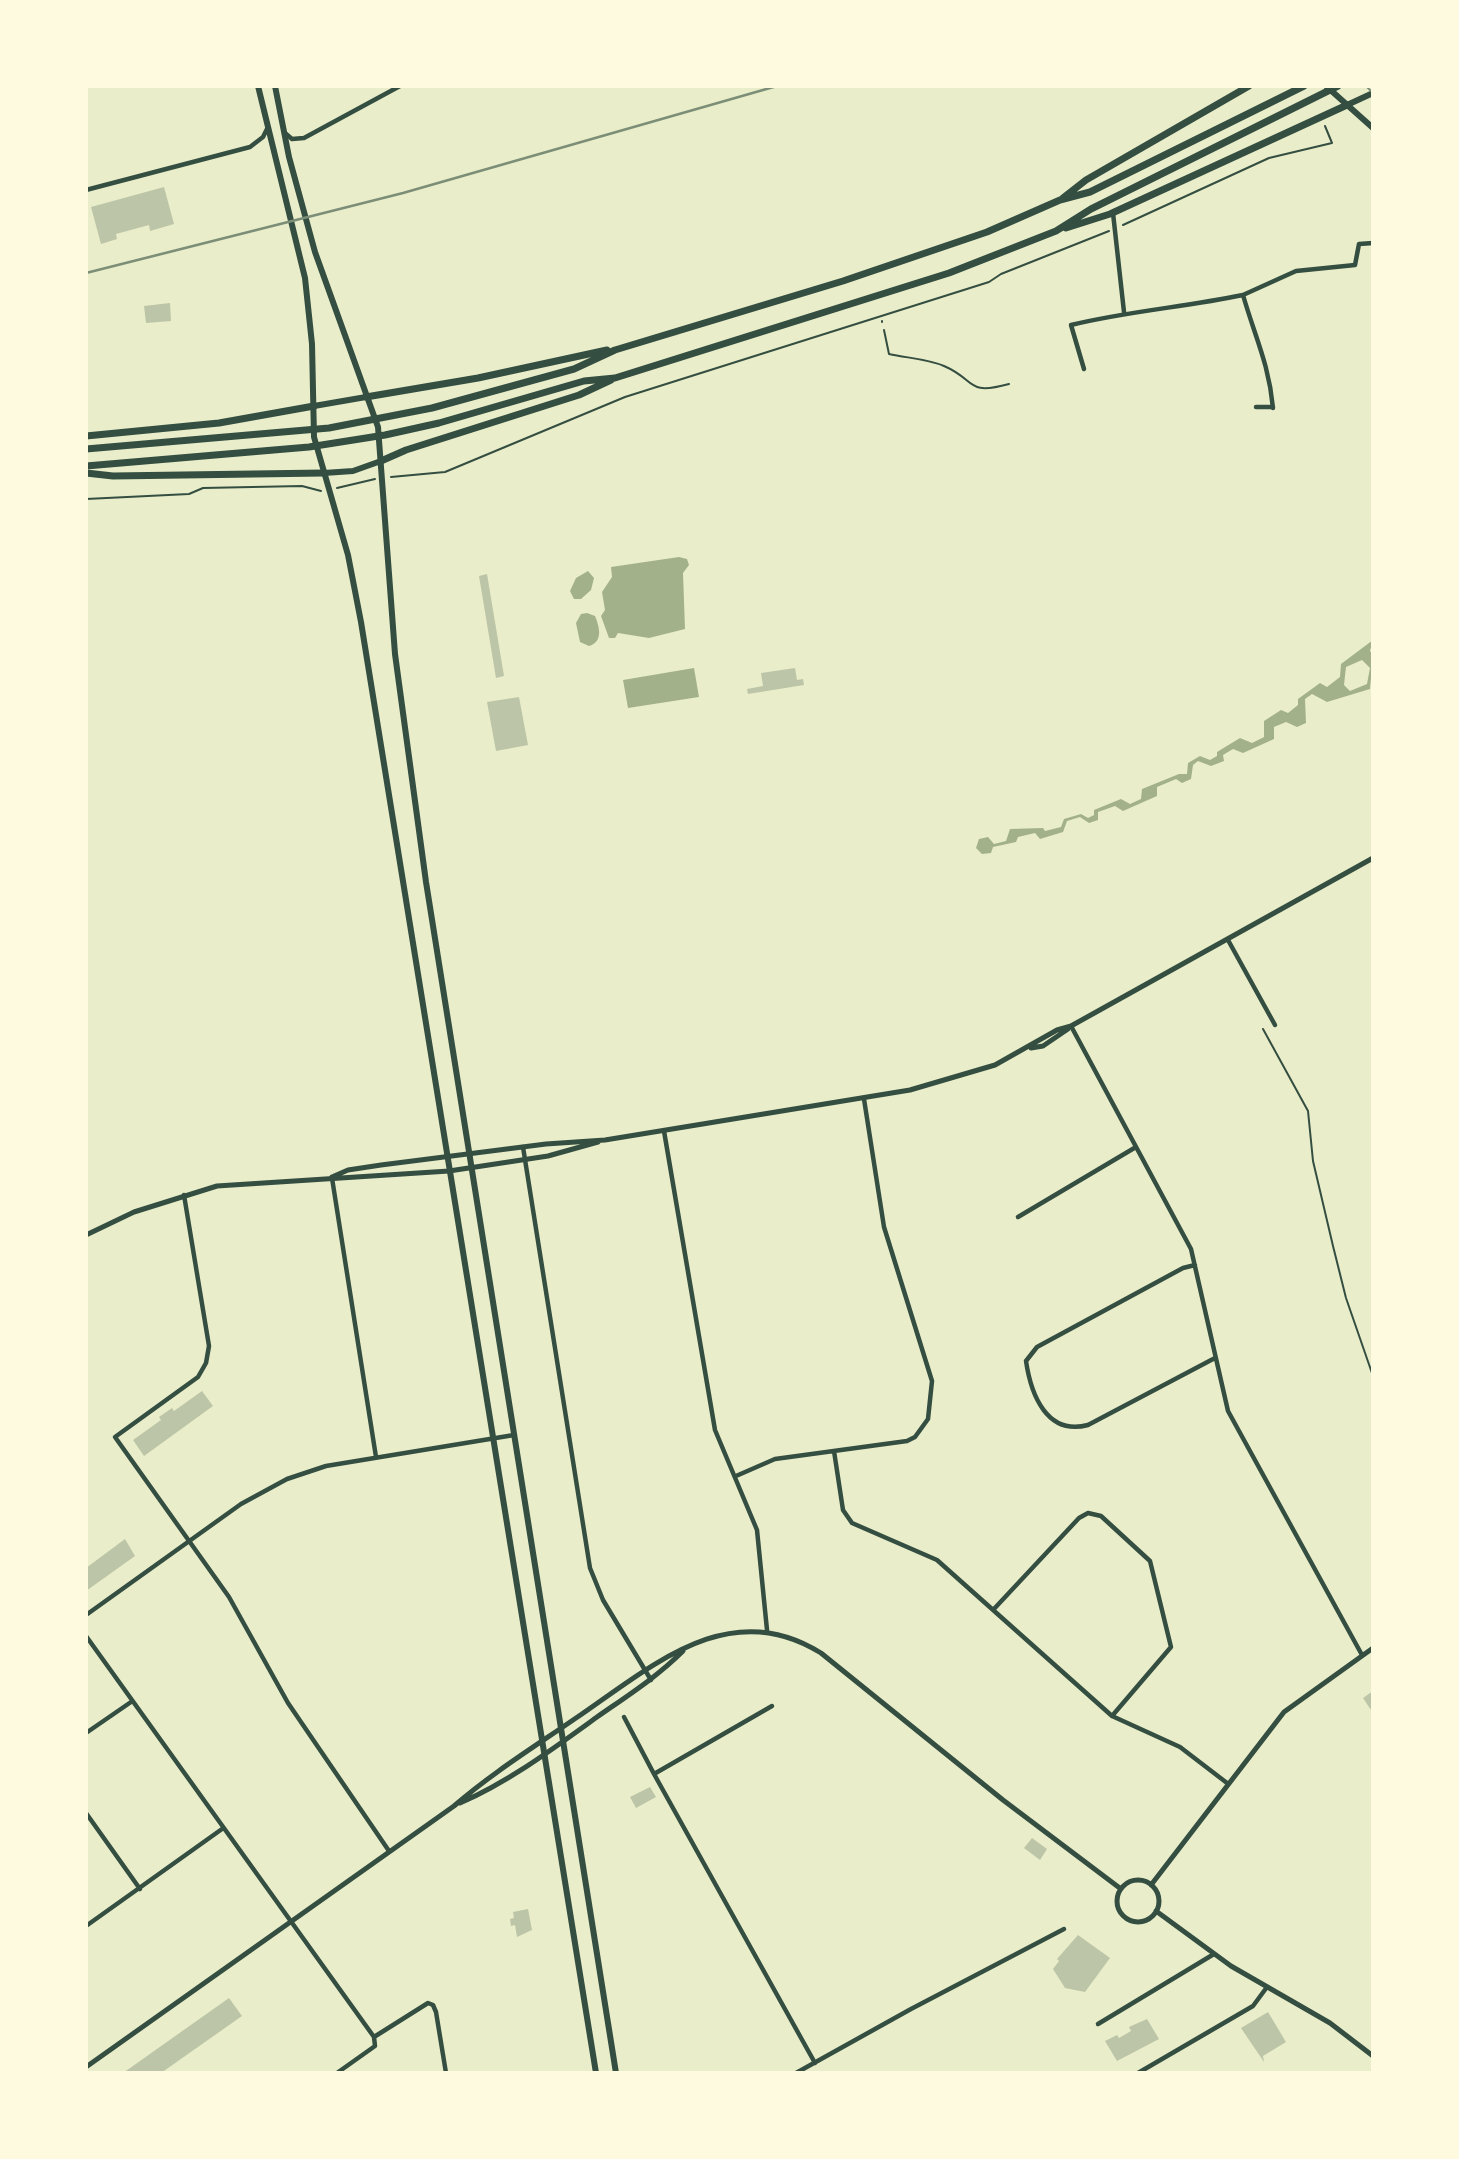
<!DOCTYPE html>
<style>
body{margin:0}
#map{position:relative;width:1459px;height:2159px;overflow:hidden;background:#e9edc9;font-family:Ubuntu,sans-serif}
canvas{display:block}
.frame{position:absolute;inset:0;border:88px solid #fefae0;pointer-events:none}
</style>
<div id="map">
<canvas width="1459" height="2159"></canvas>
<div class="frame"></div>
</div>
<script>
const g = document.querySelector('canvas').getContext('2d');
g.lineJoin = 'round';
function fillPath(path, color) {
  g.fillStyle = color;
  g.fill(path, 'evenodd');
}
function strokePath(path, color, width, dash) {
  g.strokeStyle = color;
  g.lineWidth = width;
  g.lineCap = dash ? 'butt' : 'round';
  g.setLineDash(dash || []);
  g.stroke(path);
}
fillPath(new Path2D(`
 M679,557L687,559L689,565L683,573L685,629L649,638L618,633L615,638H609L601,616L605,610L602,592L612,577L611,567Z
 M588,571L594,578L591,590L581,599H574L570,591L576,578Z
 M587,613L595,616C600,628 603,642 589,646L580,642L576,623L581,614Z
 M1373,640L1370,651L1373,655L1370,689L1327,702L1312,694L1305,699L1306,723L1297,727L1286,722L1274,727V739L1243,753L1233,749L1223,755L1224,761L1211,766L1198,761L1193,765L1191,779L1182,783L1176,779L1157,787V796L1123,811L1115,806L1098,812V820L1089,823L1080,817L1067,821L1063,832L1040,839L1035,833L1018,837L1016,842L993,847L991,853L982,854L976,848L979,839L988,837L994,844L1006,841L1010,829L1043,828L1045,831L1061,827L1064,819L1081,814L1088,818L1094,815V810L1121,799L1130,804L1141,799L1142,789L1179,774H1187L1188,763L1200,756L1210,760L1217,756V752L1240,738L1252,743L1264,737V721L1281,710L1288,713L1298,705V699L1320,683L1327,687L1340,677L1341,664ZM1362,660L1370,668L1367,684L1350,691L1344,685L1346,667Z
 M694,668L699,697L628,708L623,680Z`), '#a3b18a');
fillPath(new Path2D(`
 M164,187L174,224L150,231L149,225L116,234L117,239L101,244L91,207Z
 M170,303L171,321L146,323L144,306Z
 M487,574L504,676L496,678L479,576Z
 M795,668L797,680L803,679L804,685L748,694L747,689L763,686L761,673Z
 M519,697L528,745L496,751L487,702Z
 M202,1391L213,1406L144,1456L133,1440L161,1420L159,1417L172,1408L174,1411Z
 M125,1539L135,1556L86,1591V1568Z
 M1373,1691V1713L1363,1698Z
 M650,1787L656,1797L636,1808L630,1797Z
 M1032,1838L1047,1849L1040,1860L1024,1848Z
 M528,1909L532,1930L517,1937L515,1925L511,1926L510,1919L514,1918L513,1912Z
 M1078,1935L1110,1958L1085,1992L1065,1988L1053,1969L1059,1961L1057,1959Z
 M229,1998L242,2016L161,2073H123Z
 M1268,2012L1286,2042L1263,2056L1264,2062L1241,2028Z
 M1147,2019L1159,2039L1117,2061L1105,2041L1117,2035L1119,2038L1131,2031L1129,2027Z`), '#bcc5a7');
strokePath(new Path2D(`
 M1123,225L1269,158L1332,143L1325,126
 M882,321V322
 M884,330L889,354C907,358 928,359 944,366C977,380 965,396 1009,384
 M391,477L445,472L625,397L989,282L1001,274L1109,231
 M337,488L375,479
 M86,499L189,494L203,488L302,486L321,491
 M1263,1029L1308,1111L1313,1161L1333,1246L1346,1298L1373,1376`), '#344e41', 2);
strokePath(new Path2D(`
 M285,133L292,139L304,138L400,86
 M86,190L250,147L263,137L267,129
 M1113,213L1124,312
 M1084,369L1071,325C1128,311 1186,307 1243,295
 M1256,407H1273
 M1273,408C1269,364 1255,337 1243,295L1296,271L1355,265L1359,244L1373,243
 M1228,940L1275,1025
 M1071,1026L1191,1249L1228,1411L1362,1655
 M664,1131L715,1430L757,1530L767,1630
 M523,1147L590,1568L603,1600L651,1680
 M332,1178L376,1457
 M184,1195L209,1346L206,1363L198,1377L115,1437L229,1597L288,1703L389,1851
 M1018,1217L1136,1147
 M1195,1265L1183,1268L1037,1347L1026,1361C1031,1395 1047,1436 1088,1425L1215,1358
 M834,1451L843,1510L852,1523L937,1560L1112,1716L1180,1747L1227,1783
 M736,1476L775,1459L907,1441L915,1437L928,1419L932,1381L884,1227L864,1099
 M993,1610L1079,1518L1088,1513L1101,1516L1150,1561L1171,1647L1112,1716
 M86,1615L241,1504L287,1479L326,1466L514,1435
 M86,1636L374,2037
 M772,1706L654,1774L815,2063
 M624,1717L654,1774
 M86,1733L131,1702
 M86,1813L140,1889
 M86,1926L222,1829
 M1098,2024L1214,1954
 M337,2073L375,2046L374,2037L428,2003L433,2005L436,2012L446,2073
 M796,2073L911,2009L1064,1929
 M1138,2073L1253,2006L1267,1987`), '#344e41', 4.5);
strokePath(new Path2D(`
 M1031,1048L1043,1046L1068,1029
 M332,1177L348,1170L381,1165L546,1144L605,1140L910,1090L995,1065L1057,1030L1071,1026L1373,858
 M86,1235L134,1212L217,1186L449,1171L548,1156L598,1142
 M460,1803C510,1781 554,1748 597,1717C627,1696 657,1677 683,1651
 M1117 1901a21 21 0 1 1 42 0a21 21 0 1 1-42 0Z
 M1151,1885L1284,1712L1373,1648
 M1156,1911L1231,1966L1330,2023L1373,2056
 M86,2067L454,1806C492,1773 534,1747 576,1718C651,1667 729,1595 821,1653L1003,1800L1121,1889`), '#344e41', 5);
strokePath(new Path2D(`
 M258,86L305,278L312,344L314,437L348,555L361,622L596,2073
 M275,86L289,157L315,252L378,427L395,654L426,882L616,2073
 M1326,86L1373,128
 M1347,105L1373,93
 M314,406L366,397
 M324,473L353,471L381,461`), '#344e41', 6);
strokePath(new Path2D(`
 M1063,198L1086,180L1249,86
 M1066,228L1110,214L1347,105
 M366,397L478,378L607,350
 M86,436L219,423L314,406
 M86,449L329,428L432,408L574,369L615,350L843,281L987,232L1060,200L1090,192L1304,86
 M381,461L406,450L579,395L611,380
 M86,466L309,447L385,435L439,423L584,381L615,378L949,273L1056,231L1091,209L1338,86
 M86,473L113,476L324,473`), '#344e41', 7);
strokePath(new Path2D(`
 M1366,86L1373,93`), '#7c8e77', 2);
strokePath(new Path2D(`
 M86,273L403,193L777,86`), '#7c8e77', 2.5);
</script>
